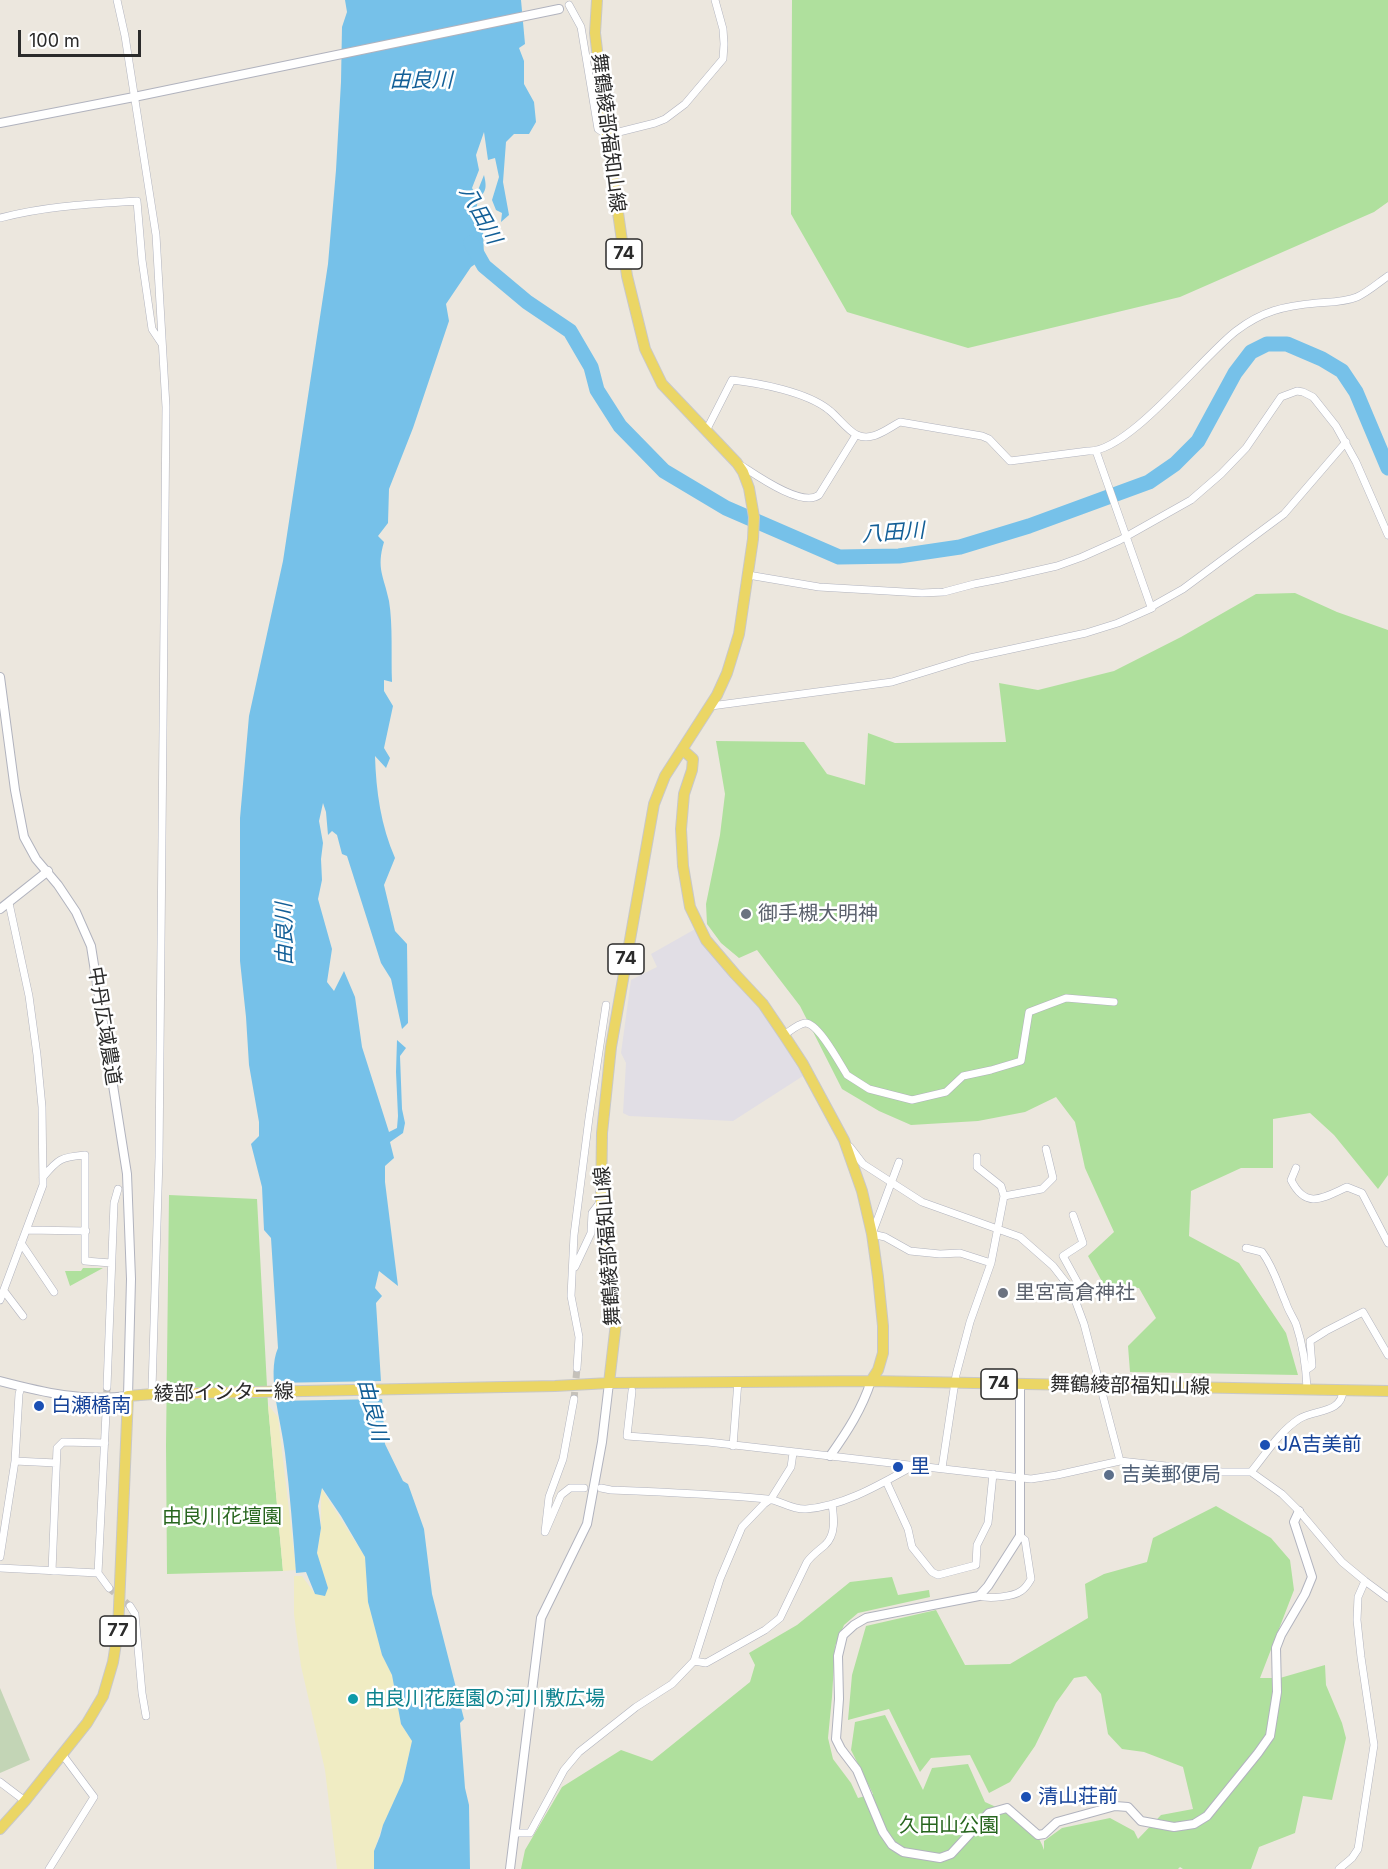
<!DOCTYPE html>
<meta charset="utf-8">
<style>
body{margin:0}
#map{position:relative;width:1388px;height:1869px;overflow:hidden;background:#ece7de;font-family:Inter,sans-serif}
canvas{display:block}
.scale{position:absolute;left:18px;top:30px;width:123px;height:27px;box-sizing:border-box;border:3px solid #2b2b2b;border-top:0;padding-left:8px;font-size:18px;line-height:21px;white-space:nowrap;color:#2b2b2b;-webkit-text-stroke:4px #fff;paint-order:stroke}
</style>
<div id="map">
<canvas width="1388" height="1869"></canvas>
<div class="scale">100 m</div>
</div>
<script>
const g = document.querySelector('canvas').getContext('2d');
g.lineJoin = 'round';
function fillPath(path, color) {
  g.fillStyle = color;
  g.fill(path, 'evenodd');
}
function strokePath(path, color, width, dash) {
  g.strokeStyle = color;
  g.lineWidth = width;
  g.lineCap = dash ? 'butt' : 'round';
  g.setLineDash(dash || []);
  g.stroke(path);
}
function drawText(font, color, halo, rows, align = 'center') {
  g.font = font + ' Inter,"Noto Sans JP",sans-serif';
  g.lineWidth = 5;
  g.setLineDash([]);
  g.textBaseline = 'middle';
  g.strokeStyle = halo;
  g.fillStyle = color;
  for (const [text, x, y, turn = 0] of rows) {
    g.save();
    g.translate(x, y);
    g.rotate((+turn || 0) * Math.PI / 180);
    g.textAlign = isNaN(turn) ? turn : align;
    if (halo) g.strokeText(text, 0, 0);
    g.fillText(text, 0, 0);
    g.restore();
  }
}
fillPath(new Path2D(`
 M697,928L758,1003L803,1076L733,1121L629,1116L623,1113L626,1063L621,1053L631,980L657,967L651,954Z`), '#e1dee5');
fillPath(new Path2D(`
 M792,0H1388V202L1374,212L1180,297L968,348L847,312L791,214Z
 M1295,593L1337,612L1388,630V1175L1378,1189L1334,1135L1310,1113L1273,1119V1168H1241L1191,1191L1189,1236L1239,1263L1286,1333L1298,1375L1130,1372L1128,1346L1156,1318L1139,1288L1105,1287L1088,1256L1114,1232L1085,1168L1075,1122L1056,1097L1025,1112L978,1121L911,1125L879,1111L842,1089L800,1006L757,950L739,958L721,943L707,924L706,904L720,835L725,794L716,741L804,742L827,774L865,785L868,733L895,743L1006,742L999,683L1038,690L1114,671L1181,637L1256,594Z
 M169,1195L257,1199L268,1405L283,1571L167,1574L166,1445Z
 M83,1268H103L70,1286L65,1271H81Z
 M1216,1506L1271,1538L1290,1560L1294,1590L1260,1678H1280L1325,1665L1326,1685L1342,1723L1346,1738L1332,1800L1303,1796L1295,1833L1259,1847L1251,1869H1183L1180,1867L1178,1869H521L525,1850L562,1787L621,1750L652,1761L750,1682L755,1665L749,1653L797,1625L850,1582L892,1577L898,1595L929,1590L930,1597L858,1613L844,1625L835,1646L832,1697L828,1738L833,1759L851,1783L858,1798L873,1794L851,1750L855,1722L885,1715L923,1790L932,1768L968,1764L985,1802C1008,1812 1037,1825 1044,1850V1841L1062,1828L1110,1818L1134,1831L1138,1839L1161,1815L1193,1809L1183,1767L1144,1752L1122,1749L1108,1734L1101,1694L1086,1676L1074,1678L1056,1703L1035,1746L1010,1782L989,1793L970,1755L931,1758L920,1772L889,1709L848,1720L852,1675L866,1626L936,1610L965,1665L1010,1664L1088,1618L1085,1584L1104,1574L1147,1562L1153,1538Z`), '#afe09d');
fillPath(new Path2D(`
 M268,1405L278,1417L296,1570L283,1571Z
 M321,1488L365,1557L368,1602L382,1655L392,1675L401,1724L412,1741L403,1781L381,1830L374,1851V1869H337L325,1770L301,1666L294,1614V1576H302L315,1594L328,1588L317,1554L321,1528Z`), '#f0ecc3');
fillPath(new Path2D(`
 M0,1688L30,1760L0,1773Z`), '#c3d5b6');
fillPath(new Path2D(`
 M345,0H521L525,44L519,48L524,61V84L534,102L536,122L529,134H514L506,142L503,182L509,215L501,222L502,213L496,210L492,200L499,177L495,158L488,160L484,132L476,155L479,170L472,188L476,195L484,175C489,195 481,191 477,205C476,210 477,216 476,222L483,228L484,258L471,267L446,304L449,321L413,428L389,489L388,523L378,536L384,542C376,569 384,576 389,601C393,625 391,657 392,682L384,680V691L393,706L384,748L390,758L386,768L375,756C376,791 381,826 395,858L384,885L395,931L407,944L408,1023L402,1029L391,979L381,963L347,856L342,854L337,835L332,831L328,835L326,812L323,803L319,821L323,843L321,859L322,880L318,899L332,949L327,982L334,991L344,971L355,997L362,1047L389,1132L397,1128L398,1116L396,1072L397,1040L406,1048L400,1056L402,1109L405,1123L403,1133L390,1142L394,1158L385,1166V1182L398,1286L379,1271L375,1288L382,1296L376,1303L385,1444L403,1481L408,1484L424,1529L432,1594L464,1719L460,1723L465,1788L469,1805L470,1869H374V1851L380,1836L383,1825L403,1781L412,1741L401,1724L392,1675L382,1655L368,1602L365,1557L341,1516L322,1488L318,1506L321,1528L317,1553L328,1588L325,1596L315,1594L306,1572L296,1573C293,1533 290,1493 285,1453C282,1423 266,1375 278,1348L271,1238L264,1230L262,1187L251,1144L259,1136V1122L249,1065L246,1017L240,961V818L249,716L283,561L328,264L336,170L341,82L342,27L347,12Z`), '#76c1e9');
fillPath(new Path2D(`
 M383,1381L384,1399L274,1401L272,1383Z`), '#ece7de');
strokePath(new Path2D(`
 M471,243L484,266L527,302L570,331L591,367L597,390L620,426L664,471L726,508L839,557L899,556L960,547L1029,526L1149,482L1175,464L1198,441L1235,373L1251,352L1267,344H1287L1322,359L1342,371L1356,392L1388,468`), '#76c1e9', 15);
strokePath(new Path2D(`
 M574,1399L577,1368
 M106,1413L107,1387
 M109,1588L130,1606`), '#c5c1ba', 7, [7, 3.5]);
const minor = new Path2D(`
 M117,0L125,36L156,235L166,407L159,1158L152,1389
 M569,5L581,27L598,129L607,135L655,123L665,119L685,104L723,59L724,44L723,29L715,0
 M0,218C45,206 90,204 137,201L142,260L152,329L162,344
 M706,431L732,380C759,383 807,392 829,410C837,416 848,431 857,435C872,442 887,429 900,422L982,436L989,439L1010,461L1088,451C1128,453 1202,357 1236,331C1262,311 1284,306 1317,303C1330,302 1345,302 1357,297C1368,292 1378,283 1388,276
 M1096,451L1151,607
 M742,466C756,475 802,508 819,495L856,435
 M748,575L819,587L922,593L944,592L974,584L1000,579L1057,566L1082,557L1120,540L1191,500L1221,474L1246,448L1281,397L1297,391L1303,392L1313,397L1336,426L1356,462L1388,535
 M711,706L892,682L970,658L1086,633L1118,623L1152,608L1151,607L1183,589L1284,514L1346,442
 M784,1035C790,1031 798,1024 805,1023C818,1022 840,1064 847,1075L869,1089L912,1100L946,1092L963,1076L991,1070L1021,1061L1029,1012L1066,998L1114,1002
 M850,1147L863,1164L922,1202L1020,1237L1053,1266L1071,1289L1084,1324L1120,1461
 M899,1162L872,1234L885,1237L910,1251L940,1254L960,1253L991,1263
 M1296,1168L1291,1180C1306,1210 1323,1198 1347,1187L1362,1193L1388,1243
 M43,1177C58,1159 61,1157 85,1155V1261L111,1263
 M1004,1196L1042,1189L1053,1178L1046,1149
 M27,1230L86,1231
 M21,1243L54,1292
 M1246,1248L1262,1252C1274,1268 1278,1285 1286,1303C1288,1310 1293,1317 1296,1324C1303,1345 1306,1366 1307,1388
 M575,1267L591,1233L592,1213L601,1201
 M1071,1289L1080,1287L1063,1256L1083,1243L1073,1215
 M4,1291L23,1316
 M0,1300L43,1185L42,1107L37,1055L29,996L9,903
 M577,1368L579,1337L571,1296L574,1235L589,1118L606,1005
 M1306,1370L1312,1366L1310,1341L1326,1331L1363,1312L1388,1355
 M107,1387L114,1203L118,1189
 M632,1391L627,1436L708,1442L1031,1479L1057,1475L1120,1461L1222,1472H1251L1282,1494L1299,1511L1342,1562L1365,1581L1388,1598
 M574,1399L563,1459L549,1497L545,1532L561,1495L570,1488H584
 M106,1413L98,1573L109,1588
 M733,1446L738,1381
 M15,1461L56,1463
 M942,1468L956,1375L970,1322L991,1263L1004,1196L1001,1186L977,1167V1157
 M1251,1472C1266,1454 1279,1432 1299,1419C1315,1409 1342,1414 1343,1390
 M886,1481L908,1529L912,1547L932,1572L938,1575L976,1565L977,1545L988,1523L993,1474
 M601,1488L611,1490C663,1492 715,1494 767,1499C780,1500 791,1510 806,1509C845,1506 882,1483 915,1465
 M0,1557L15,1461L19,1394L21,1387
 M0,1568L98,1573
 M52,1571L57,1448L63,1442L105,1443
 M979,1596C989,1599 1013,1597 1021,1591C1026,1588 1028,1584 1031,1579L1025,1540L1020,1536
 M130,1606L135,1614L142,1693L146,1716
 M694,1661L706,1663L765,1630L780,1618L807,1562C812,1555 818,1551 825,1545C836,1535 834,1518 832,1504
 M0,1782L25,1801
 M515,1833H530L564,1770L579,1752L636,1707L672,1684L694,1661L720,1579L742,1527L764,1504L771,1499L791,1467L793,1453
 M49,1869L94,1797L62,1754
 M1339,1869L1352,1858L1358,1849L1374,1745L1361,1657L1357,1620L1358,1597L1365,1581`);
const tertiary = new Path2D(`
 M0,123L134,97L559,9
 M0,677L15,790L24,837L36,859L58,885L76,912L91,946L127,1174L131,1279L128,1396C84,1402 42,1392 0,1381
 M0,909L48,871
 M1020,1385V1536L988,1586L979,1596L866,1618L854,1625L843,1635L838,1656L839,1699L836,1739L841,1749L857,1770L883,1832L892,1845L903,1852L940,1858L951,1854L989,1813L1007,1808L1038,1835L1044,1834L1057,1822L1115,1806L1128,1807L1141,1821L1174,1827L1194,1824L1207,1816L1258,1753L1270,1736L1277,1692L1276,1648L1281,1635L1305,1594L1312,1577L1294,1522L1299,1511
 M830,1456C847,1432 862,1409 871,1381
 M510,1869L541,1618L587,1524L602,1442L609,1383`);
const primary = new Path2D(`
 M597,0L595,33L607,135L627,276L645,349L662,384L737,463L743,472L749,488L754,517L753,539L739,634L727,673L717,695L665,776L654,804L611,1047L602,1133L601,1201L606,1266L616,1323L609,1383
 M683,750L693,759L692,770L684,794L681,829L683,866L690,907L706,940L735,974L763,1004L784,1035L803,1064L844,1140L862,1191L872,1234L878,1277L883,1326V1353L878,1370L871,1381
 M0,1829L25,1801L87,1723L103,1696L113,1662L118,1630L128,1396L153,1394L555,1386L609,1383L871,1381L1388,1391`);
strokePath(minor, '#b1b3be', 8);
strokePath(tertiary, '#b1b3be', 10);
strokePath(primary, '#c8c8c8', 12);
strokePath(minor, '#fff', 7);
strokePath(tertiary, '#fff', 8);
strokePath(primary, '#ebd665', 10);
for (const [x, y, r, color] of [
 [746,914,6,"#6b7280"],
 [1003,1293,6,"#6b7280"],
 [39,1406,6,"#1a4fb4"],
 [1265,1445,6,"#1a4fb4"],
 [898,1467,6,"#1a4fb4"],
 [1109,1475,6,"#5c6f8a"],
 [353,1699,6,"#0f9aa8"],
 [1026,1797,6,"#1a4fb4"]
]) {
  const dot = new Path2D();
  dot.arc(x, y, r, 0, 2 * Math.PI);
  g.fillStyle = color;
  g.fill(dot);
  strokePath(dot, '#fff', 2);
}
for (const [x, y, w] of [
 [624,254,36],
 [626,959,36],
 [999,1384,36],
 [118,1631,36]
]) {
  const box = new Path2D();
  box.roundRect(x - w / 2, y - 15, w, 30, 4.5);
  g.fillStyle = '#fff';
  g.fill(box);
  strokePath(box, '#2b2b2b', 1.5);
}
drawText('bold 18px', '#2b2b2b', null, [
 ["74",624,254],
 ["74",626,959],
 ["74",999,1384],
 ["77",118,1631]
]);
drawText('20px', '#2b2b2b', '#fff', [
 ["舞鶴綾部福知山線",608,133,83],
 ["中丹広域農道",104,1026,81],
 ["舞鶴綾部福知山線",608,1246,-94],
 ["舞鶴綾部福知山線",1130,1386,1],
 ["綾部インター線",224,1393,-1]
]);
drawText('20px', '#5b616d', '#fff', [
 ["御手槻大明神",758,914],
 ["里宮高倉神社",1015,1293]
], 'left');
drawText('20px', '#164399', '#fff', [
 ["白瀬橋南",51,1406],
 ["JA吉美前",1277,1445],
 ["里",910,1467],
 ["清山荘前",1038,1797]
], 'left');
drawText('20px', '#4e5e75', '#fff', [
 ["吉美郵便局",1121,1475]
], 'left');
drawText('20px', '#27661e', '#fff', [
 ["由良川花壇園",222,1517],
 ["久田山公園",949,1826]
]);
drawText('20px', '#0d838f', '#fff', [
 ["由良川花庭園の河川敷広場",365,1699]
], 'left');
drawText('italic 21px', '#135f97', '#fff', [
 ["由良川",421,81],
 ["八田川",480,215,61],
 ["八田川",893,533,-4],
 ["由良川",285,934,-91],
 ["由良川",372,1410,76]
]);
</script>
